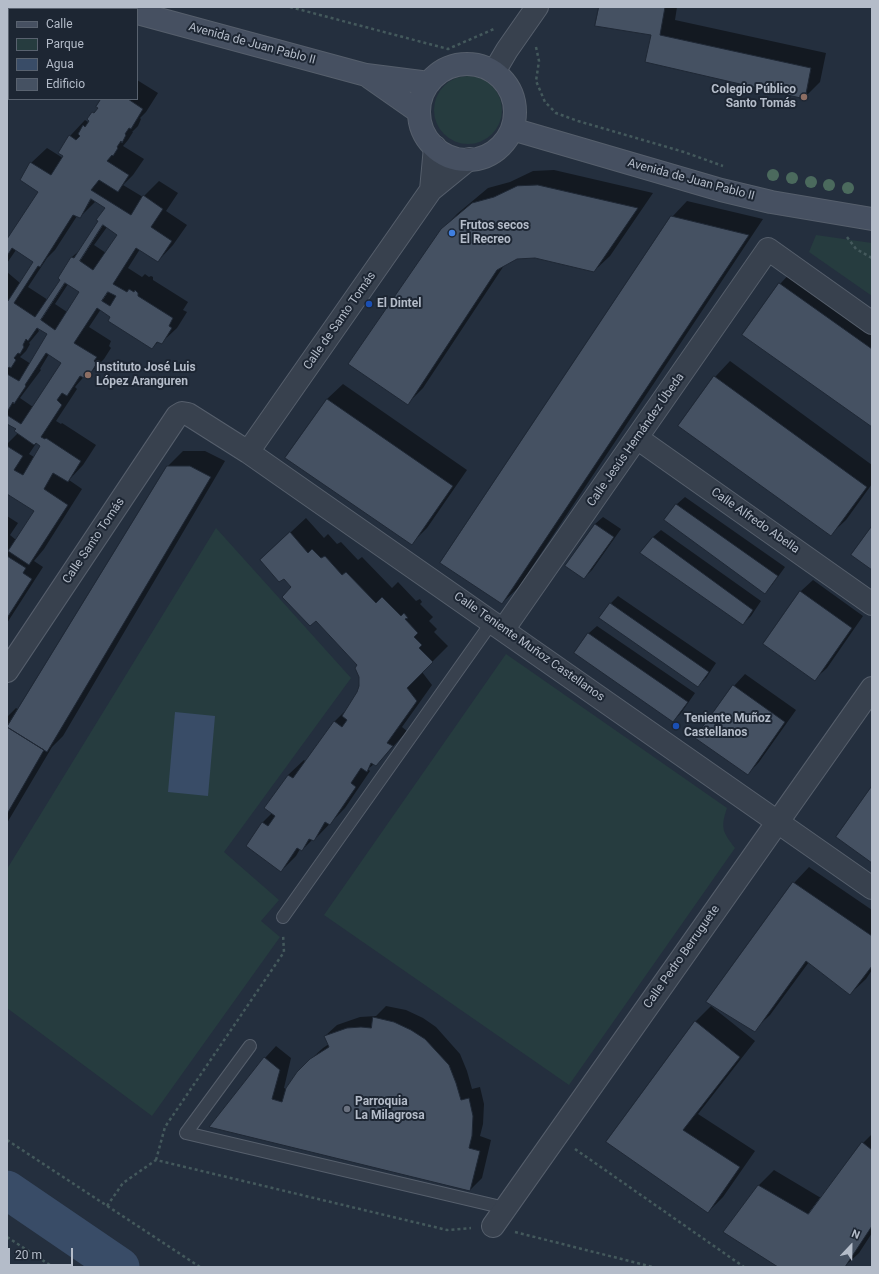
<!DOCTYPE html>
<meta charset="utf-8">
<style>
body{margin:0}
#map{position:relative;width:879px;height:1274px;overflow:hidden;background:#242f3e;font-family:Roboto,sans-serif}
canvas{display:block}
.frame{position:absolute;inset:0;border:8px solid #b4bcc9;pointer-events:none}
.legend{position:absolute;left:8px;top:8px;width:130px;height:92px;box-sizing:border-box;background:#1d2633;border:1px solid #59626f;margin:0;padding:5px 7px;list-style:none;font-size:12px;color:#b4bcc9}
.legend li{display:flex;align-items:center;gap:8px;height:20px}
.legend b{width:20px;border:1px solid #59626f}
.north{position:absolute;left:831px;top:1226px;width:40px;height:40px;-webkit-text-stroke:3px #1d2633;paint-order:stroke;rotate:22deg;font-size:11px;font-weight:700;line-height:16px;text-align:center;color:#b4bcc9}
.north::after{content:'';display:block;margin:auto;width:14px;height:18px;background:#b4bcc9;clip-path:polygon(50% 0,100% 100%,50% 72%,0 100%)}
.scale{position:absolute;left:8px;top:1248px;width:65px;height:18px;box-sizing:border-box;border:2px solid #b4bcc9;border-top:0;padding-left:5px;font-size:12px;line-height:14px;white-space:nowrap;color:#b4bcc9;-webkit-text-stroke:3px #1d2633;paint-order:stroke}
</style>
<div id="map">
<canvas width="879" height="1274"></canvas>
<div class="frame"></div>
<ul class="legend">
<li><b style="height:5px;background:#465061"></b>Calle</li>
<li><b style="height:11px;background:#263c3f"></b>Parque</li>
<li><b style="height:11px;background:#394c67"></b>Agua</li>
<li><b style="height:11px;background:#455162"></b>Edificio</li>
</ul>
<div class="north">N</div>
<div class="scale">20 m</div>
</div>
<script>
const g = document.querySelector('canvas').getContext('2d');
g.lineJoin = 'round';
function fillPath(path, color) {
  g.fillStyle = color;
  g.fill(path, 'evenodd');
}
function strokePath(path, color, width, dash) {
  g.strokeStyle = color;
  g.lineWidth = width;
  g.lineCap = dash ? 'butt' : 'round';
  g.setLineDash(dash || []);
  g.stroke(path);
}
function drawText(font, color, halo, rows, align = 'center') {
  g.font = font + ' Roboto,sans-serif';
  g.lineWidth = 4;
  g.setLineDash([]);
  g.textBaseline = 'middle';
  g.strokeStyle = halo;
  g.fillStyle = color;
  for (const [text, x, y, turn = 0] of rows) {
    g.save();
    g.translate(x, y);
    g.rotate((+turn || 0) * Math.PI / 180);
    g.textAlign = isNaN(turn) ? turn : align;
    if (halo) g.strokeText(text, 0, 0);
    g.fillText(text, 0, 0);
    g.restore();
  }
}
fillPath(new Path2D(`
 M434 110a34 34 0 1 1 68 0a34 34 0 1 1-68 0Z
 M816,235L872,243V296L809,252Z
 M216,528L351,678L224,852L279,900L261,921L280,937L152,1116L7,1008V869Z
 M506,654L727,808C720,829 723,832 735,848L569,1085L324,915Z`), '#263c3f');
fillPath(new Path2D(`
 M175,712L215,716L208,796L168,792Z`), '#394c67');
fillPath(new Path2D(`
 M600,7H677L675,20L826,53L820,82L804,98L652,35Z
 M137,80L158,93L146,112L140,118L141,119L138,126L132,132H133L128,140L123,146L144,159L133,175L123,185L143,197L159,181L178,193L166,211L187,225L173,245L158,261L140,249L128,268L142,277L145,274L149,277L151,276L153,277V280L188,302L183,310L187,312L177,328L161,343L159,341L152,348L101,309L89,327L111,341L109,346L111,348L104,359L89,374L87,373L75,387L77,389L56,421L61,424L62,423L96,445L83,465L69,480L82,489L44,549L34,561L43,567L7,623V516L18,523L10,535L16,540L35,511L7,493V444L18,433L17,429L7,423V272L20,283L34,262L16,250L7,263V241L39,192L31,163L47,148L66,160L67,159L59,152L70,136L85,120L88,122L90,120L89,119L99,107L102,99H137ZM96,201L106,208L81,249L72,257L61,279L48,300L28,287L47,258L55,250L77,216L80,217ZM107,227L118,235L106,253L94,245ZM68,284L80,292L67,312L55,304ZM36,326L49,334L31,364L20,357L26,351L30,344L29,343L39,331ZM49,354L63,363L33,407L20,398L41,370L40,369ZM37,442L42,445L34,457L29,454Z
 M554,170L653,193L610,256L594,271L535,257L516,258L505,264L423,388L408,403L442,230L457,214L488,188L510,182L533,171Z
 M687,201L763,219L518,588L502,603L672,217Z
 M795,268L872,323V426L744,335L780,284Z
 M730,361L872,465V484L846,520L830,535L715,377Z
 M343,384L467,470L427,528L411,544L327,399Z
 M183,451H205L225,461L63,736L52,747L7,823V717L16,708L19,710L167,467Z
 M685,497L785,567L772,585L765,593L665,520L677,504Z
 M603,517L621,529L592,570L584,578L595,524Z
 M306,518L324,538L328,534L337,544L341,542L358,560L362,557L392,588L398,582L416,601L420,599L422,602L420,604L433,617L429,621L437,629L434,632L448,646L422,672L432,685L402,727L407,731L391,749L376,765L374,764L368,769L370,771L345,808L314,840H312L302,850L300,849L296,856L281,871L247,846L263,822L272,813L288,775L304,760L306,762L335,721L349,707L358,693L360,677L359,665L292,587L277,545Z
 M661,530L761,601L751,616L743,624L653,537Z
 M813,580L863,616L827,668L815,679L764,643L801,591Z
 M618,596L716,663L706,678L698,686L611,603Z
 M597,626L695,693L681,713L673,721L575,652L589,633Z
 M745,674L796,710L759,762L748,774L734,686Z
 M809,867L872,910V970L866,979L850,994L809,962L770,1015L754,1030L794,883Z
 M386,1006L406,1010L423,1018L436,1027L460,1054L467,1071L472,1089L480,1087L484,1104L483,1124L480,1136L491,1140L482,1178L470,1190L211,1127L265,1058L276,1046L291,1058L284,1088L287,1089L310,1060L323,1048L329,1044L325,1036L337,1025L360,1017L376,1016Z
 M711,1006L755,1041L698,1114L755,1151L723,1197L708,1212L608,1142L695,1022Z
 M872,1134V1233L859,1253L844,1267H780L724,1232L759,1185L774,1170L821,1198L863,1143Z`), '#0007');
strokePath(new Path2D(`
 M7,1190L120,1267`), '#394c67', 39);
const building = new Path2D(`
 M599,7H665L660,35L811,68L805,99L645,62L651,35L595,26Z
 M101,99H128L143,109L131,129L129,128L125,134L126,135L122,143L121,141L117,147L118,148L113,156L112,155L107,161L129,175L118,192L99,180L91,190L131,215L143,195L163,209L151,227L172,241L158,262L136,248L113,284L127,292L129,289L134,292L135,290L138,293V296L173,318L169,326L172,328L162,344L157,342L152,349L108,321L110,317L97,308L74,343L97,357L94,361L97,363L89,376L86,374L84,378L80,376L67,396L62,393L57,400L62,405L41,437L45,439L46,438L81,461L68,482L53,473L44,489L68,505L29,565L8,551L34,511L7,494V446L23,456L14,470L23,475L40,446L36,443L34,445L14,431L16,429L7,424V415L21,424L61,363L46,353L25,385L26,386L14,404L13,402L7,412V374L19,381L47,334L37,328L28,341L26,339L23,345L24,347L20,354L18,353L14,358L16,360L11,368L9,367L7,369V300L8,301L33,262L12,248L7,256V239L38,192L20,180L30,162L51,175L63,156L58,153L69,135L76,140L80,136L78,134L83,125L85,127L89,121L87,119L92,112L94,113L98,108L96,107ZM91,199L105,208L96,220L98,221L74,258L71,257L58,278L60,280L35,317L14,303L38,266L40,267L73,215L80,218ZM103,225L117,235L93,270L80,261ZM65,283L79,292L55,330L41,320ZM108,292L116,296L110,306L102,301Z
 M538,185L638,208L594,272L535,258L517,259L497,270L408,405L348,364L441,229L472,203L494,197L517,186Z
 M671,216L749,235L502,604L440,563Z
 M779,283L872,349V427L742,335Z
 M714,376L867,487L831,536L678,426Z
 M327,399L453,486L412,545L285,458Z
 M167,466H190L211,477L47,752L7,727Z
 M676,504L778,576L765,594L664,520Z
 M595,524L614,537L584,579L565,566Z
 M872,526V570L851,555Z
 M290,532L308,553L312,549L321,558L325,556L342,575L346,572L376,603L382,597L401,616L404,613L408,618L405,619L418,633L414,637L422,645L419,648L433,662L407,688L417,701L387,743L393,746L376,766L371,763L367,772L361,768L351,783L356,787L330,825L325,822L314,841L309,839L302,851L297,848L281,872L246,846L262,822L268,826L275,816L264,808L288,775L293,778L334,721L342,727L347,720L342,716L357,692L359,686V677L355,668L357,665L316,621L310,626L282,597L291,587L284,579L279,582L260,560Z
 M653,537L753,610L743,625L640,553Z
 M7,556L26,568L23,573L32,579L7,618Z
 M800,591L852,628L815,681L763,644Z
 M610,603L709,672L698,687L599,618Z
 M588,633L688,702L673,722L574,653Z
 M733,685L785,722L748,775L695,738Z
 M7,727L44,750L7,814Z
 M872,786V863L836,837Z
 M793,882L872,936V966L850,995L806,961L755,1032L706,1002Z
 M373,1017L394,1022L411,1030L425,1039L449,1065L456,1083L461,1100L469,1098L473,1116L472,1136L469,1148L480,1151L470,1191L209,1127L264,1057L280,1070L272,1099L282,1102L286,1088L297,1072L310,1059L329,1047L324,1036L347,1028L361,1027L371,1028Z
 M695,1021L740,1057L683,1130L740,1167L708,1213L606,1142Z
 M862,1142L872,1150V1226L845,1267H778L723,1232L758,1185L808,1214Z`);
fillPath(building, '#455162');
strokePath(building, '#1f2835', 1);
const service = new Path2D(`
 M283,917L492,622
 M250,1046L186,1133L505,1208`);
const minor = new Path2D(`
 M431,190L435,147
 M637,438L872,604
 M248,452L431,190L469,159
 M503,630L768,249L872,323
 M7,671L177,416L182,413L188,414L248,452L872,888
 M493,1226L872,688`);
const tertiary = new Path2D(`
 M494,72L507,50L537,7`);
const secondary = new Path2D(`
 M117,7L124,9
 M137,13L366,75L429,83
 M419 112a48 48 0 1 1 96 0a48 48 0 1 1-96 0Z
 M369,77L419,112
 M512,129L721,190L771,202L872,219`);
strokePath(service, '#565f6c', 14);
strokePath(minor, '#565f6c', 24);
strokePath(tertiary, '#565f6c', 24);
strokePath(secondary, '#565f6c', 24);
strokePath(new Path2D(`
 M290,7L448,49L494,29
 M536,47L539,61L536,81L545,102L556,113L578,121L684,152L723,166
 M847,237L856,249L872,258
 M7,1140L200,1267
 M575,1149L744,1267
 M156,1160L165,1127L284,952L283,934
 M107,1206L123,1183L156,1160L447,1230L471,1228
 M515,1232L653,1267
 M7,1237L53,1267`), '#44595c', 2.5, [3, 3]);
strokePath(service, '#38414e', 12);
strokePath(minor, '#38414e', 22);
strokePath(tertiary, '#38414e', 22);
strokePath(secondary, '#465061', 22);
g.fillStyle = '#4b6a5d';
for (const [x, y] of [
 [773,175],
 [792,178],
 [811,182],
 [829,185],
 [848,188]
]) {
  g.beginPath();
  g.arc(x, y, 6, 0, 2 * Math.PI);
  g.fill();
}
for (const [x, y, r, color] of [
 [804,97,4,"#8d6e63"],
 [452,233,4,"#3f7fe0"],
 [369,304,4,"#1a4fb4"],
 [88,375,4,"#8d6e63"],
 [676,726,4,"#1a4fb4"],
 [347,1109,4,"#6b7280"]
]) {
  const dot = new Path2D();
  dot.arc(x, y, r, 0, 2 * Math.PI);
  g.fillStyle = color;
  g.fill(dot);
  strokePath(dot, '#1d2633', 1.5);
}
drawText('12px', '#b4bcc9', '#1d2633', [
 ["Avenida de Juan Pablo II",252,44,15],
 ["Avenida de Juan Pablo II",691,180,15],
 ["Calle de Santo Tomás",340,321,-55],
 ["Calle Jesús Hernández Úbeda",636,440,-55],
 ["Calle Alfredo Abella",755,521,35],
 ["Calle Santo Tomás",94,541,-56],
 ["Calle Teniente Muñoz Castellanos",529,647,35],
 ["Calle Pedro Berruguete",682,957,-55]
]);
drawText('bold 12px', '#b4bcc9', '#1d2633', [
 ["Colegio Público",796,90,"right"],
 ["Santo Tomás",796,104,"right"],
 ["Frutos secos",460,226],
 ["El Recreo",460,240],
 ["El Dintel",377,304],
 ["Instituto José Luis",96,368],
 ["López Aranguren",96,382],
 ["Teniente Muñoz",684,719],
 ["Castellanos",684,733],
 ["Parroquia",355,1102],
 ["La Milagrosa",355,1116]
], 'left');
</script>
